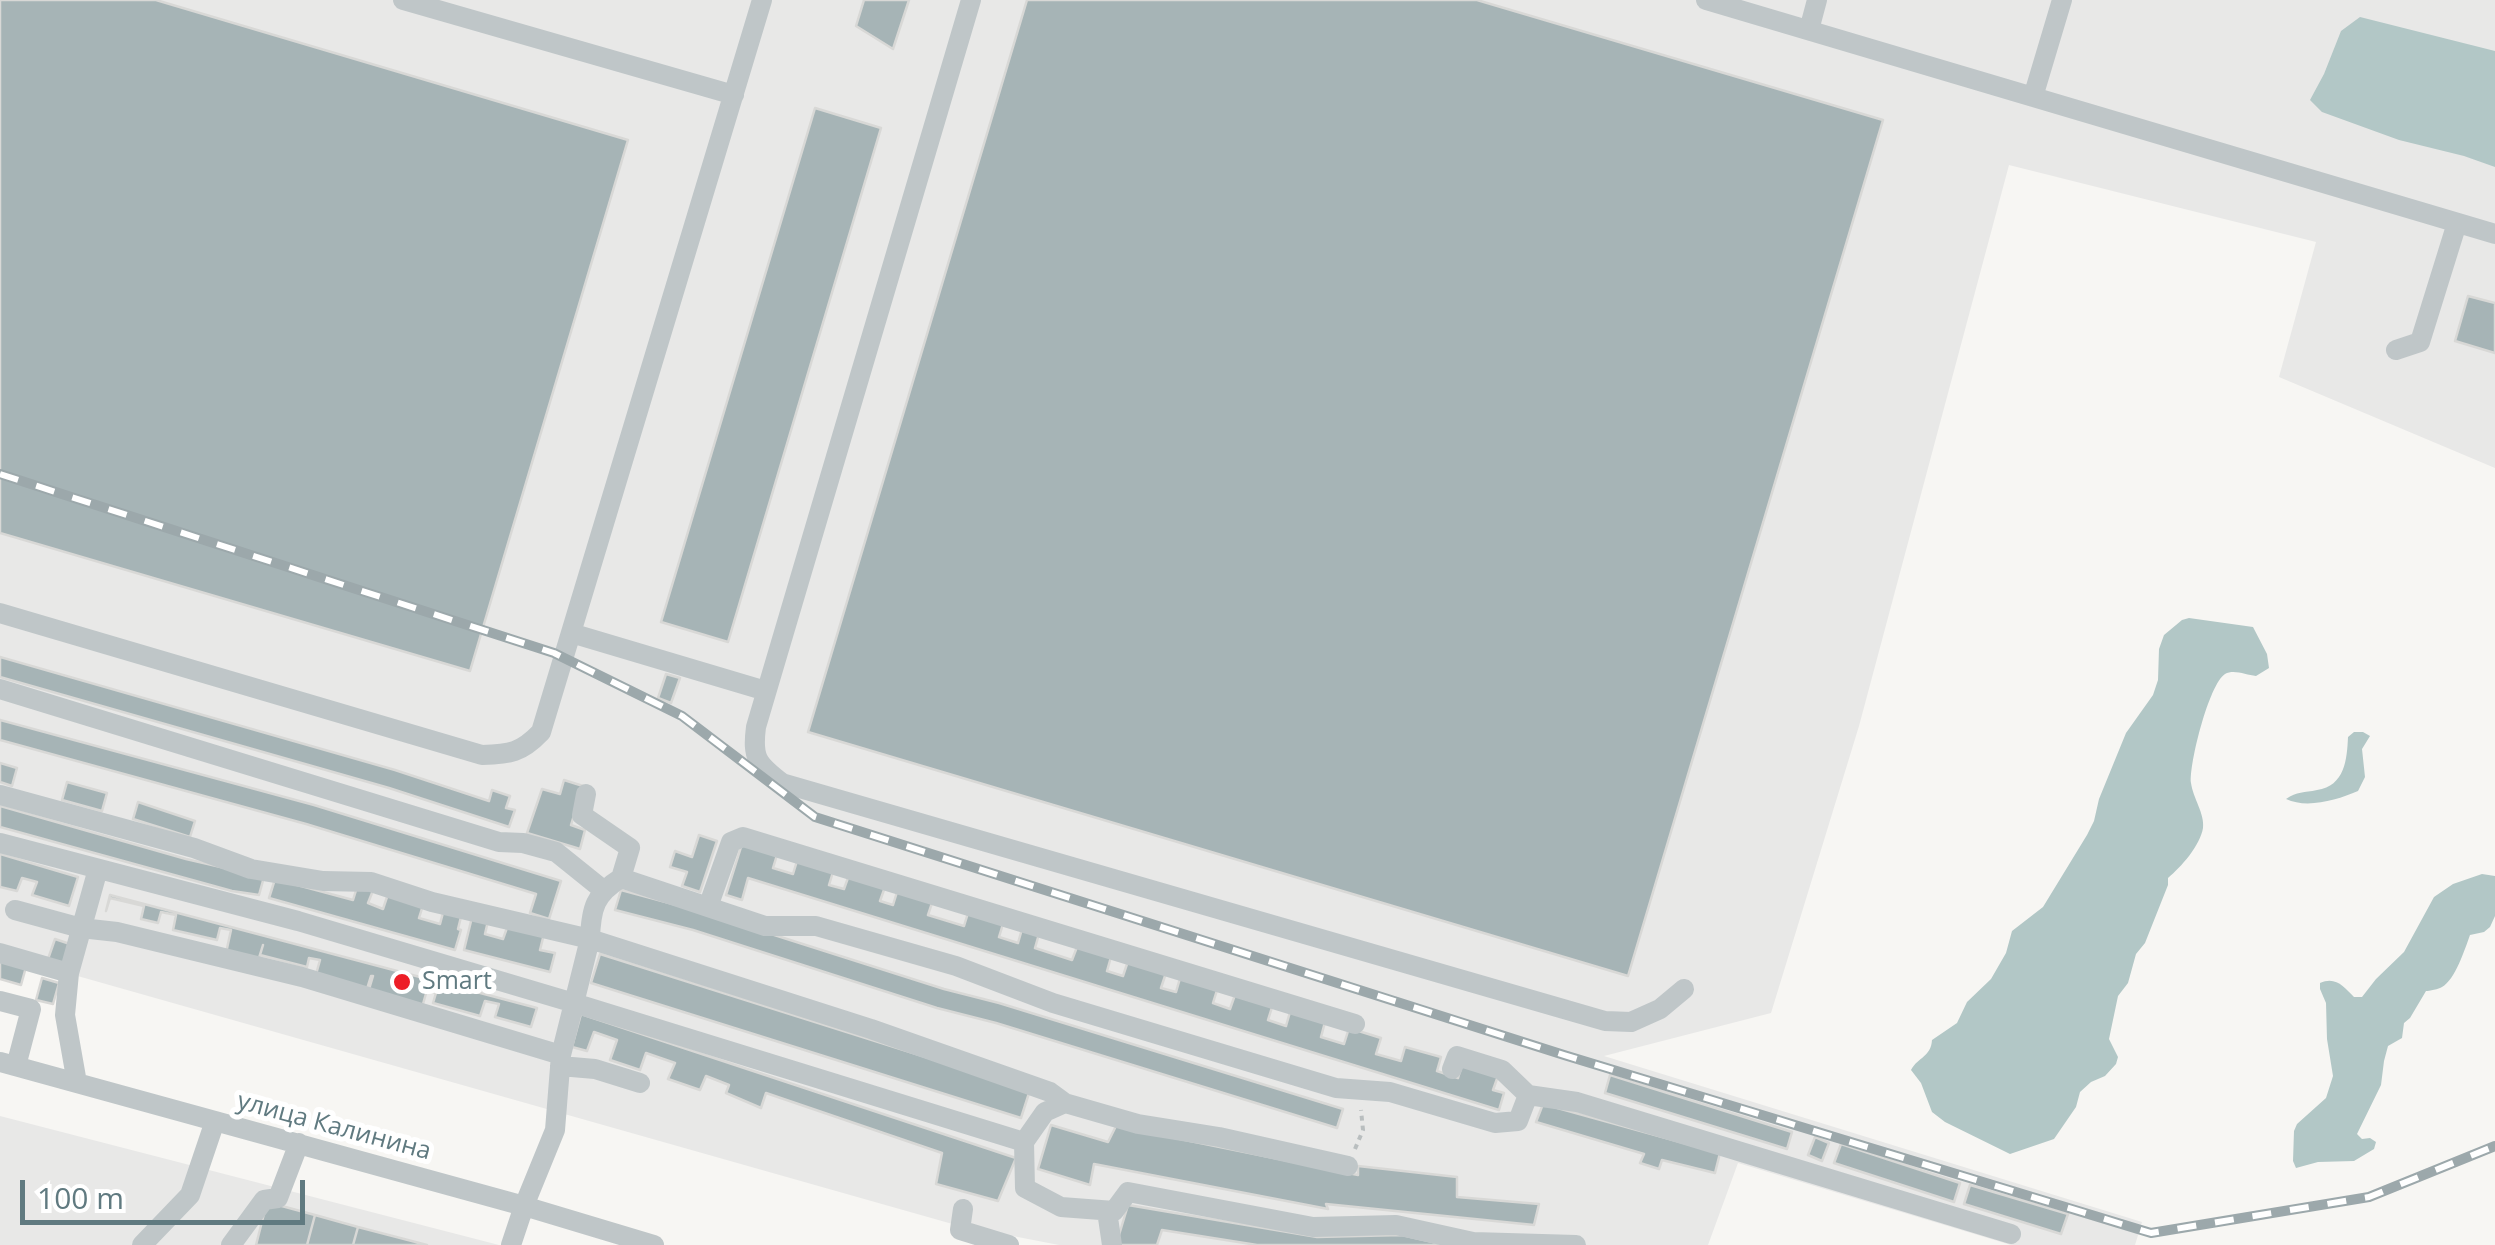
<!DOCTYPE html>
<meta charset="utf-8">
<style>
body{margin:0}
#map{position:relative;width:2495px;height:1245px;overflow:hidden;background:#f7f6f3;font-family:"Open Sans",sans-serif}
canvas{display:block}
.scale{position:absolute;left:20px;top:1180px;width:285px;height:45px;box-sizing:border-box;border:5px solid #607a80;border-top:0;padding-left:12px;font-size:30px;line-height:35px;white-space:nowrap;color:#607a80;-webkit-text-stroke:8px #fff;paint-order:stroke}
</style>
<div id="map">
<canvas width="2495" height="1245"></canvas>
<div class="scale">100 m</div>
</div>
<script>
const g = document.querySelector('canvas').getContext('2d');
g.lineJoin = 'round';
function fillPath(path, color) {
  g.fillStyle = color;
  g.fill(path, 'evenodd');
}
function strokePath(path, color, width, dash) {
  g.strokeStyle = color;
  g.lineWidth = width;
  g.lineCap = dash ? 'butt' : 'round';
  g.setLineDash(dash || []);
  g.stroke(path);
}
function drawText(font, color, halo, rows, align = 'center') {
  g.font = font + ' "Open Sans",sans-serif';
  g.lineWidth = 10;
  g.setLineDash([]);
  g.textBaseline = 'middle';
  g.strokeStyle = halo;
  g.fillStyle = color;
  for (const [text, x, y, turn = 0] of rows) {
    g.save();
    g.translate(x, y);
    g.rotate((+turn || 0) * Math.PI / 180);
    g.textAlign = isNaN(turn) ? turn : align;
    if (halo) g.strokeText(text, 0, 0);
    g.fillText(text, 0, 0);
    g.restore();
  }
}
fillPath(new Path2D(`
 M0,0H2495V468L2279,377L2316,242L2009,165L1859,726L1771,1013L1604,1056L2142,1222L2135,1245H2011L1738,1163L1708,1245H1059L956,1225L0,954Z
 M0,1116L499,1245H0Z`), '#e8e8e7');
fillPath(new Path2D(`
 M2360,17L2495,51V167L2464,156L2399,140L2322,112L2310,100L2324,74L2341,31Z
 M2189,618L2253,627L2267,654L2269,668L2256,676C2246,675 2234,669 2225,674C2209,684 2189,764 2191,783C2193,798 2205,814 2203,828C2200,846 2181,867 2168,878V885L2145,943L2136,954L2128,983L2118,996L2109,1039L2118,1057L2116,1064L2105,1076L2091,1082L2080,1092L2076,1107L2054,1139L2010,1154L1945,1122L1932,1112L1921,1083L1911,1070C1918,1057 1931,1057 1932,1040L1957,1023L1967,1002L1991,979L2006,953L2012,931L2043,907L2087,835L2094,821L2099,799L2126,733L2153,695L2158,680L2159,649L2164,635L2182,620Z
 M2354,732H2363L2370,736L2362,749L2365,777L2358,791C2337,800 2307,809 2286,799C2297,791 2304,793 2317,790C2345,786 2347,759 2348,737Z
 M2482,874L2495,876V916L2490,927L2484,932L2470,935C2465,949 2455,980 2442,987C2439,989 2429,991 2426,991L2410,1018L2404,1023L2402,1038L2388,1046L2384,1061L2381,1085L2357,1134L2362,1139L2370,1138L2376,1142L2374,1149L2354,1161L2318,1162L2296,1168L2293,1161L2294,1131L2297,1124L2326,1098L2333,1076L2327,1039L2326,1003L2320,989V983C2336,976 2344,987 2354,997H2362L2376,979L2404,952L2434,897L2453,884Z`), '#b2c7c6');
const building = new Path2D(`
 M0,0H156L628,140L470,671L0,533Z
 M864,0H909L893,49L856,26Z
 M1027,0H1477L1883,120L1628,976L808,732Z
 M815,108L881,128L728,642L661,622Z
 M2468,296L2495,303V353L2455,341Z
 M0,657L395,770L489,801L492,790L510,796L506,808L515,810L509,827L389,788L0,677Z
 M666,674L680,678L671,703L658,698Z
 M0,720L314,805L561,881L549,919L530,913L536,894L306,824L0,740Z
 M0,763L17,768L12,786L0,782Z
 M564,780L583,786L571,825L585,830L580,849L527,833L542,789L560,794Z
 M67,782L107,793L102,811L62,800Z
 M138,802L195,821L190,837L133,819Z
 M0,806L186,859L264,877L259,895L232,891L0,827Z
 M699,835L717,841L700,892L682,886L687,872L670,867L675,851L692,857Z
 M742,844L777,855L773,868L793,874L797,861L833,872L829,885L844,889L849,875L885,887L880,901L893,905L897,892L932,903L928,915L964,926L968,913L1003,924L999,937L1018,943L1022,929L1039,934L1035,948L1072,960L1077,947L1111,957L1107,971L1123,976L1128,961L1166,973L1161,988L1176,992L1181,975L1218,987L1213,1003L1230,1009L1236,992L1273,1004L1268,1020L1286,1026L1290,1012L1325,1022L1321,1037L1344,1044L1349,1028L1381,1038L1376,1054L1401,1061L1405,1047L1441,1057L1437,1071L1458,1078L1462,1065L1498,1076L1493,1090L1504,1093L1499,1110L748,878L742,900L726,895Z
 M0,854L78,877L69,906L32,895L37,882L22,878L17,891L0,887Z
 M275,879L353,900L358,884L374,888L368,903L383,909L388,894L424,902L419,918L440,924L444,909L462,913L458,929L461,930L455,950L269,898Z
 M621,890L699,911L944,989L999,1003L1343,1109L1337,1128L996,1023L937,1008L693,930L615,910Z
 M110,895L537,1008L531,1027L495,1017L499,1004L485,1001L480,1016L433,1003L436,993L427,990L421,1011L367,996L373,976H371L366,992L315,978L320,960L309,958L307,967L260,955L263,945L258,961L226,953L231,930L220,928L217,940L173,930L176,915L161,912L158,923L141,919L144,906L110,898L106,911Z
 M472,917L488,921L485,934L503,939L508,925L544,934L540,950L555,953L550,972L464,950Z
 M55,939L70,944L63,965L48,959Z
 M600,954L1030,1090L1021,1118L591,983Z
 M0,960L26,967L21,985L0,979Z
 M42,978L59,983L53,1004L36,1000Z
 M581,1014L1016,1158L998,1201L936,1184L942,1153L766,1093L761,1108L726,1093L729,1085L706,1076L700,1090L668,1079L675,1063L646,1053L640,1070L610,1060L617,1040L594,1032L587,1051L572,1047Z
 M1610,1075L1792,1132L1787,1149L1605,1093Z
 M1543,1104L1720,1153L1715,1173L1662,1160L1659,1169L1640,1163L1644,1154L1536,1122Z
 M1051,1125L1108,1142L1116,1126L1358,1175V1166L1457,1177V1197L1539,1204L1534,1225L1326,1204L1328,1209L1094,1164L1090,1185L1038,1169Z
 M1815,1137L1829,1143L1822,1161L1808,1155Z
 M1841,1144L1960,1183L1954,1202L1834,1163Z
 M1970,1185L2068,1214L2061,1234L1964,1204Z
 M267,1202L315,1215L307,1245H256Z
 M1128,1205L1317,1237L1402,1235L1446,1245H1257L1162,1230L1157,1245H1116Z
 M315,1215L358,1227L353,1245H307Z
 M358,1227L427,1245H353Z`);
fillPath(building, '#a6b4b6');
strokePath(building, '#d8d8d6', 2.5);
strokePath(new Path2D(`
 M1355,1149L1363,1130L1361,1110`), '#b9bebf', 4, [5, 5]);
strokePath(new Path2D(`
 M403,0L734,95
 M971,0L756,727C752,758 757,764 782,783L1605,1021L1631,1022L1660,1009L1684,989
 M1706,0L2495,234
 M1809,30L1817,0
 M2033,97L2062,0
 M2396,350L2420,342L2457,223
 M0,613L482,755C510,754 521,753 541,732L762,0
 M571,633L766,691
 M0,689L499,842L523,843L556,852L602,889
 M586,794L582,815L630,848L621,878
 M0,795L194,848L251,869L323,881L371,882L432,902L590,939L871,1029L1050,1092L1065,1103
 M0,843L298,921L574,1003L1024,1142L1025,1188L1061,1207L1114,1211L1128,1192L1313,1227L1396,1225L1473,1242L1576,1245
 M708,907L731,842L743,837L1355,1024
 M15,910L81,928L117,932L302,977L561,1055
 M0,953L69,973L65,1015L77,1083
 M69,973L98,869
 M0,1001L31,1009L16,1066
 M0,1062L524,1206L654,1245
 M560,1066L595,1069L640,1083
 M1452,1069L1457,1056L1502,1070L1528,1095
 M1024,1142L1045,1112L1065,1103L1138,1124L1219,1137L1348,1166
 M963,1209L960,1230L1009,1245
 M1107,1211L1112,1245
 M142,1245L190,1195L215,1121
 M231,1245L264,1200L278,1198L299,1143
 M511,1245L524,1206L555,1130L561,1055L590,939C591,908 595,894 621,878L765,926H816L956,966L1053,1003L1336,1088L1390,1092L1495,1123L1518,1121L1528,1095L1577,1102L2011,1234`), '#bfc6c8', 20);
const rail = new Path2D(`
 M0,474L554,653L682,716L815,817L1564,1055L2151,1233L2369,1197L2495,1146`);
strokePath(rail, '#9ca8ab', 10);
strokePath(rail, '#fff', 6, [19]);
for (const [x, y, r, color] of [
 [402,982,10,"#ed1e27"]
]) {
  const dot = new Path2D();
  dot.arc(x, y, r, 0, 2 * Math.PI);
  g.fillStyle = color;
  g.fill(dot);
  strokePath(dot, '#fff', 4);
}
drawText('25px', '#607a80', '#fff', [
 ["Smart",422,982]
], 'left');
drawText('25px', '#607a80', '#fff', [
 ["улица Калинина",334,1127,15]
]);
</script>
